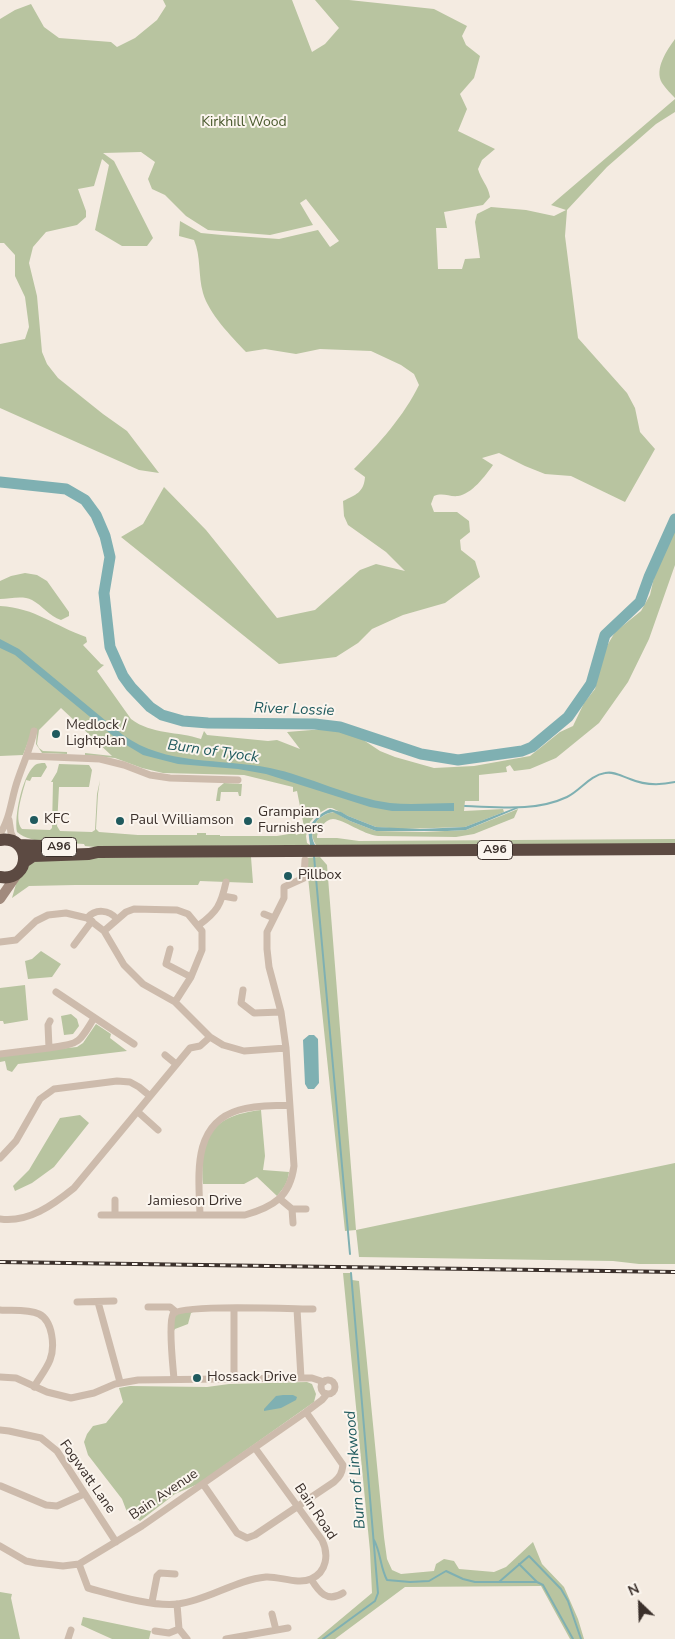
<!DOCTYPE html>
<style>
body{margin:0}
#map{position:relative;width:675px;height:1639px;overflow:hidden;background:#f4ebe1;font-family:"Nunito Sans",sans-serif}
canvas{display:block}
.north{position:absolute;left:615px;top:1579px;width:50px;height:50px;-webkit-text-stroke:4px #fbf5ee;paint-order:stroke;rotate:336deg;font-size:14px;font-weight:700;line-height:20px;text-align:center;color:#3b302b}
.north::after{content:'';display:block;margin:auto;width:18px;height:22px;background:#3b302b;clip-path:polygon(50% 0,100% 100%,50% 72%,0 100%)}
</style>
<div id="map">
<canvas width="675" height="1639"></canvas>
<div class="north">N</div>
</div>
<script>
const g = document.querySelector('canvas').getContext('2d');
g.lineJoin = 'round';
function fillPath(path, color) {
  g.fillStyle = color;
  g.fill(path, 'evenodd');
}
function strokePath(path, color, width, dash) {
  g.strokeStyle = color;
  g.lineWidth = width;
  g.lineCap = dash ? 'butt' : 'round';
  g.setLineDash(dash || []);
  g.stroke(path);
}
function drawText(font, color, halo, rows, align = 'center') {
  g.font = font + ' "Nunito Sans",sans-serif';
  g.lineWidth = 4;
  g.setLineDash([]);
  g.textBaseline = 'middle';
  g.strokeStyle = halo;
  g.fillStyle = color;
  for (const [text, x, y, turn = 0] of rows) {
    g.save();
    g.translate(x, y);
    g.rotate((+turn || 0) * Math.PI / 180);
    g.textAlign = isNaN(turn) ? turn : align;
    if (halo) g.strokeText(text, 0, 0);
    g.fillText(text, 0, 0);
    g.restore();
  }
}
fillPath(new Path2D(`
 M163,0H292L312,52L325,44L339,28L315,0H349L434,9L467,26L462,36L466,45L480,56L474,78L460,94L467,109L458,131L495,149L482,160L478,169C481,180 488,185 490,197L483,205L444,212L447,228H436L438,269H462L465,259L480,258L475,222L477,214L491,207L526,210L554,216L566,210L551,205L675,99V112L656,124L607,167L567,210L565,236L578,338L627,393L635,408L640,432L655,449L625,502L571,476L545,474L525,466L499,453L482,458L493,465C485,476 472,494 458,496C449,497 443,492 434,496L431,504L434,512H457L469,521L470,532L460,540L461,550L475,561L480,577L445,603L403,615L372,629L358,643L336,657L279,664L121,537L143,524L164,487L206,530L277,618L315,610L360,570L376,564L405,571L386,552L348,525L344,516L343,501C356,495 364,492 365,477L354,469C378,445 404,416 419,385L414,374L401,365L371,351L320,349L296,354L265,349L246,352C231,336 209,314 203,293C198,275 201,256 194,240L179,236L180,221L201,233L222,235L279,239L318,230L330,247L339,241L306,199L300,203L313,225L270,235L208,230L186,216L165,195L152,189L148,179L155,162L141,152L103,153L114,161L153,238L147,246H122L95,230L109,165L102,159L94,186L78,189L86,211V217L77,225L46,232L33,247L29,263L37,296L42,352L47,364L58,378L103,414L127,431L159,473L139,470L0,408V344L25,339L29,327L25,297L15,276V255L4,243H0V19L15,10L31,4L44,27L59,38L111,42L117,47L135,38L157,20L166,6Z
 M675,39V98C671,94 666,89 662,83C654,69 667,50 675,39Z
 M675,530V565L649,639L628,682L599,723L556,758L530,769L514,771L510,765L506,767L507,772L479,775V801H465L464,811L503,809L504,812L465,827L402,829L376,827L348,816L332,808H328L316,815L310,822L306,836L307,843L310,845L95,847L85,846L84,844C65,842 32,845 17,832C14,817 22,777 34,766C37,763 41,763 45,763L47,767L41,777H32L30,781L26,780C23,792 13,819 22,829L50,830L52,828L53,782H51L57,772L59,764L89,765L92,770L89,787H59L57,826L60,831L92,832L95,830L97,794L100,780L98,794L96,829L99,832L138,835H197V833H206V835H220V836H277L295,833L296,835L305,832L297,791L293,792V787L244,775L163,773L142,768L115,758L85,755V753L112,756L61,708L39,730L37,744L39,748L43,751L67,752V754L42,753L36,744L37,731L28,742L23,755L0,756V606C36,608 54,626 86,637L87,642L83,645L101,664L104,665L97,671L131,719C152,735 178,731 201,739L204,731L207,735L268,741L277,740L300,749L287,732L324,729L356,735L380,751L395,757L434,768L474,766L530,756L560,732L573,726L584,703L595,689L604,651L615,632L641,611L650,595L655,573Z
 M25,573L37,575L47,581L69,612V616L61,620C49,616 43,606 32,600C22,595 10,599 0,599V581L11,576Z
 M224,783L242,784L241,796H239L238,792H221L220,801H216L218,788Z
 M518,809L514,818L474,834L456,837L378,836C362,834 345,820 333,819C325,819 317,831 317,838H337L359,841L675,839V844L316,845C306,829 317,815 334,812L350,821L376,831L424,832L466,830Z
 M251,857L253,883L200,881L198,885H75L29,886L12,898L16,884L28,865L43,858Z
 M320,857L327,865L356,1230L675,1163V1264H639L613,1261L359,1257L356,1230L345,1231L306,858Z
 M41,951L61,964L52,977L28,979L25,961L32,959Z
 M25,985L28,1020L4,1024L3,1021H0V988Z
 M71,1014L77,1019L79,1026L73,1034L64,1035L61,1016Z
 M96,1024L111,1034L110,1038L127,1051L18,1064L12,1072L7,1070L5,1061L0,1062V1055L77,1047L83,1043Z
 M261,1110L265,1156L263,1170L289,1172C288,1182 284,1188 277,1196L257,1177L244,1184H203C200,1135 212,1116 261,1110Z
 M80,1115L89,1123L54,1167L32,1183L15,1191L13,1186L29,1170L60,1118Z
 M343,1273H351L352,1280L359,1281L384,1537L387,1559L392,1570L401,1574L434,1571L436,1564L444,1559L454,1561L459,1569L494,1572L506,1567L533,1542L542,1564L564,1587L578,1619L584,1639H570L541,1586L405,1587L335,1639H317L372,1593L370,1551Z
 M199,1309L191,1313L188,1324L175,1329L171,1336L173,1314Z
 M307,1382L312,1384L316,1394L314,1402L198,1484L175,1494L140,1521L127,1512L122,1499L88,1455L84,1442L87,1434L93,1426L106,1423L123,1402L119,1388L130,1386L207,1387L229,1384Z
 M0,1592L12,1594L11,1598L20,1639H0Z
 M83,1617L151,1631L149,1639H112L81,1625Z`), '#b8c4a0');
fillPath(new Path2D(`
 M0,639L19,649L123,735C166,766 220,758 270,768C309,776 351,798 390,803C411,805 433,803 454,803V811H392L370,807L266,774L238,769L178,764L143,755L118,740L15,655L0,648Z
 M517,807H521L466,830L447,831H376L350,821L333,812C317,815 307,829 315,845H310C310,842 309,840 309,837C307,823 319,814 330,809L341,812L348,816L376,827L420,829L465,827Z
 M309,1035H314L318,1039L319,1083L314,1089H308L305,1084L303,1040Z
 M283,1395H293L297,1397L296,1400L281,1408L264,1411V1409L276,1396Z`), '#7fb0b2');
strokePath(new Path2D(`
 M465,806C498,807 535,812 567,797C580,791 590,775 605,773C614,771 621,776 630,779C644,785 661,785 675,782
 M314,856L350,1254
 M374,1540C381,1553 380,1567 387,1580L410,1582L429,1581L446,1571L463,1579L475,1582H499L529,1556L561,1589L568,1601L581,1639
 M519,1564L537,1582
 M499,1582H537L543,1585L573,1639
 M323,1639L375,1601L378,1593L351,1273`), '#7fb0b2', 2);
strokePath(new Path2D(`
 M0,482L66,489L85,500L96,515L105,536L110,557L104,593L110,647L123,676L131,687L150,707L162,715L183,721L208,723L315,724L340,727L421,754L458,760L522,751L532,747L568,717L591,684L605,635L640,602L649,577L675,519`), '#7fb0b2', 11);
strokePath(new Path2D(`
 M28,756L100,759L124,765L150,775L170,778L238,780
 M9,820L11,833L15,841
 M0,834C11,817 11,798 18,779C24,761 30,750 34,731
 M223,896L234,898
 M264,914L274,918
 M87,918C96,908 109,910 117,919
 M199,925C217,912 221,905 226,882
 M104,931L126,912L134,909L177,910L188,914L202,931V950L191,977L175,1002
 M0,942L16,940L36,921L48,915L66,913L87,918L104,931L124,965L143,984L175,1002L210,1037L223,1045L244,1051L286,1048
 M74,945L92,921
 M170,949L166,964L191,977
 M243,990L241,1003L254,1013L281,1012
 M56,992L134,1044
 M49,1048C79,1043 78,1045 94,1018
 M0,1054L49,1048L48,1025L50,1021
 M165,1055L176,1064
 M138,1112L158,1130
 M0,1158L16,1141L40,1099L54,1089L117,1081L130,1082L139,1087L150,1096
 M280,1199L292,1209L293,1223
 M292,1209H306
 M115,1214V1200
 M101,1215H245C273,1207 290,1197 294,1166L286,1048L281,1012L269,967L267,949V932L284,898V887L304,878L305,860
 M200,1215C199,1176 191,1124 239,1110C255,1105 273,1106 289,1105
 M0,1219C28,1223 53,1205 74,1188L190,1048L200,1046L210,1037
 M77,1302L114,1301
 M98,1302L120,1382
 M148,1307H170L176,1312
 M297,1309L301,1378
 M0,1310C11,1311 28,1309 39,1314C53,1321 55,1347 50,1360C46,1370 39,1378 34,1387
 M0,1377L16,1378L47,1392L71,1398L94,1393L115,1384L138,1380L301,1378H312L324,1382
 M174,1379C173,1366 168,1324 173,1314C180,1304 295,1309 313,1309
 M234,1379V1308
 M321 1387a7 7 0 1 1 14 0a7 7 0 1 1-14 0Z
 M0,1430L9,1431L41,1438L57,1451L116,1542
 M203,1484L237,1533L247,1538L255,1535L334,1482C340,1477 342,1473 343,1465L306,1412
 M1,1486L46,1505L57,1506L84,1494
 M0,1546L26,1561L36,1563L63,1566L79,1564L142,1526L306,1412L322,1400L327,1394
 M79,1564L88,1588C114,1595 152,1607 178,1604C209,1600 235,1580 266,1577C279,1576 298,1585 311,1579C327,1572 329,1554 322,1540L255,1448
 M311,1579C319,1592 327,1603 343,1593
 M152,1602L157,1576L160,1573L175,1574
 M177,1604L179,1629L187,1639
 M272,1614L276,1630
 M155,1631L169,1633L179,1629
 M68,1639L71,1630
 M226,1639L288,1628`), '#cdbbac', 7);
strokePath(new Path2D(`
 M0,899L18,873`), '#a18a7d', 10);
strokePath(new Path2D(`
 M0,840C32,835 32,882 0,877
 M19,845L64,847
 M24,862L33,856L89,854L98,852L675,849`), '#5c4a42', 12);
const rail = new Path2D(`
 M0,1262L675,1272`);
strokePath(rail, '#3b302b', 4);
strokePath(rail, '#fbf5ee', 2, [5.5]);
for (const [x, y, r, color] of [
 [56,734,5,"#1f5a5e"],
 [34,820,5,"#1f5a5e"],
 [120,821,5,"#1f5a5e"],
 [248,821,5,"#1f5a5e"],
 [288,876,5,"#1f5a5e"],
 [197,1378,5,"#1f5a5e"]
]) {
  const dot = new Path2D();
  dot.arc(x, y, r, 0, 2 * Math.PI);
  g.fillStyle = color;
  g.fill(dot);
  strokePath(dot, '#fbf5ee', 2);
}
for (const [x, y, w] of [
 [59,847,35],
 [495,850,35]
]) {
  const box = new Path2D();
  box.roundRect(x - w / 2, y - 9.5, w, 19, 4);
  g.fillStyle = '#fbf5ee';
  g.fill(box);
  strokePath(box, '#3b302b', 1);
}
drawText('bold 12px', '#3b302b', null, [
 ["A96",59,847],
 ["A96",495,850]
]);
drawText('14px', '#4a5a2e', '#fbf5ee', [
 ["Kirkhill Wood",244,123]
]);
drawText('14px', '#3b302b', '#fbf5ee', [
 ["Medlock /",66,726],
 ["Lightplan",66,742],
 ["Grampian",258,813],
 ["Furnishers",258,829],
 ["KFC",44,820],
 ["Paul Williamson",130,821],
 ["Pillbox",298,876],
 ["Hossack Drive",207,1378]
], 'left');
drawText('14px', '#3b302b', '#fbf5ee', [
 ["Jamieson Drive",195,1202],
 ["Fogwatt Lane",87,1477,55],
 ["Bain Avenue",164,1495,-34],
 ["Bain Road",315,1512,56]
]);
drawText('italic 15px', '#1f5a5e', '#fbf5ee', [
 ["River Lossie",294,710,2],
 ["Burn of Tyock",213,752,8],
 ["Burn of Linkwood",356,1470,-95]
]);
</script>
